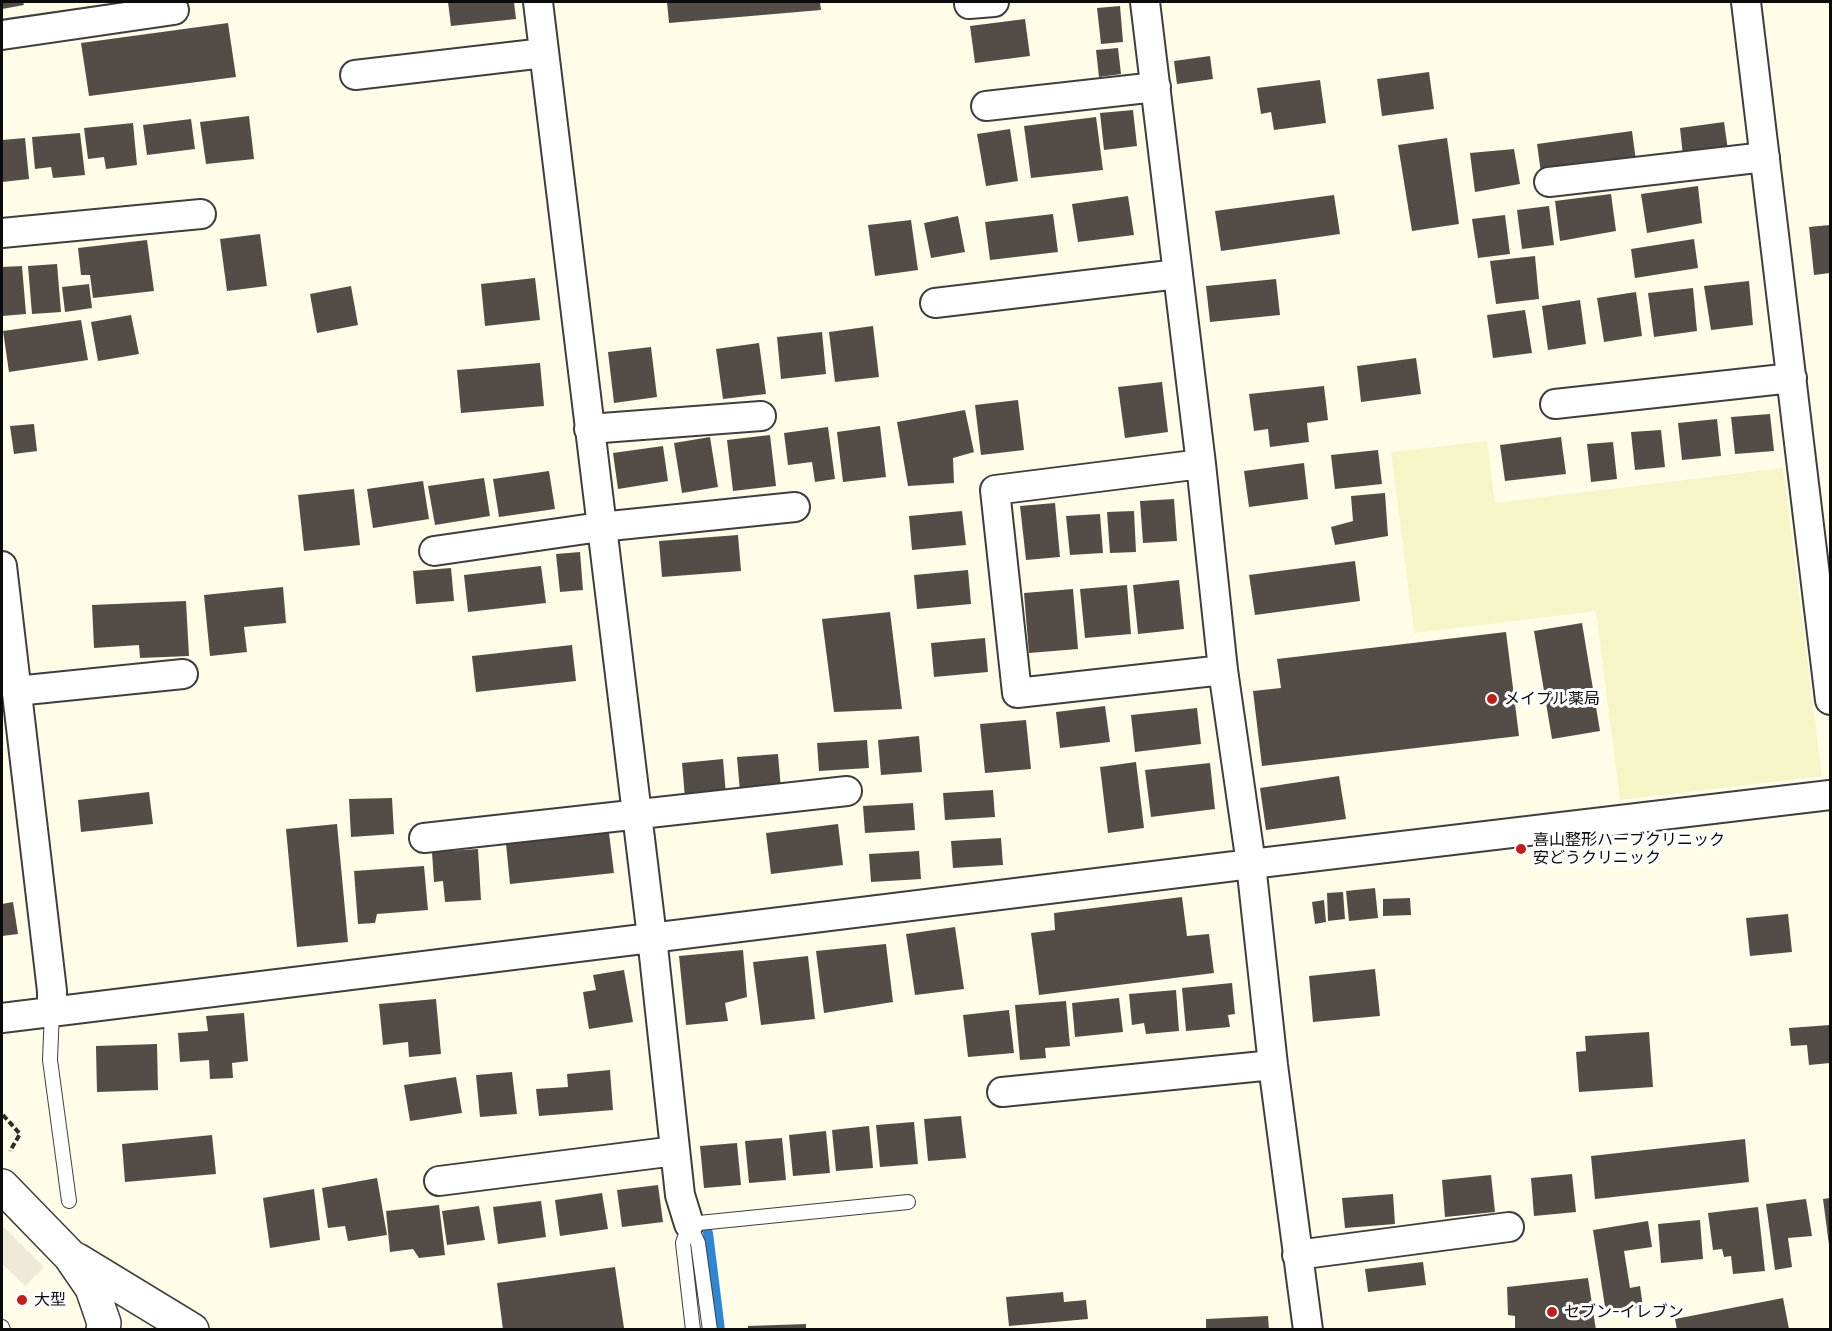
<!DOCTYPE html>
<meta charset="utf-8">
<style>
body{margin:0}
#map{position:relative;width:1832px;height:1331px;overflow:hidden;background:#fffce8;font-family:Lora,serif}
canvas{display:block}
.frame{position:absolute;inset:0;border:3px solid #0b0b0b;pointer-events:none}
</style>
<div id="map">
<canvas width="1832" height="1331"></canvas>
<div class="frame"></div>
</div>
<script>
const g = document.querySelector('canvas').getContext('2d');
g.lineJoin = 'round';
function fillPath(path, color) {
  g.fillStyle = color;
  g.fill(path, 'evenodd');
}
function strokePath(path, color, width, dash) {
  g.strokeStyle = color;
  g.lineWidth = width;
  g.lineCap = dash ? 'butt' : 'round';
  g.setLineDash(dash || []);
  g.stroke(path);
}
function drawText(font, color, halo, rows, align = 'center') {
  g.font = font + ' Lora,"Noto Sans JP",serif';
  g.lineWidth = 6;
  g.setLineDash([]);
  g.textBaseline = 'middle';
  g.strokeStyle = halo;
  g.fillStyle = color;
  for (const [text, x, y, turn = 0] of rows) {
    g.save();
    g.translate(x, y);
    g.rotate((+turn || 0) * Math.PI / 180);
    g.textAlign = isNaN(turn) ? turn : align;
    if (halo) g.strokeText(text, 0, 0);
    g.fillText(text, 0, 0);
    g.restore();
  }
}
fillPath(new Path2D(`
 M1487,441L1495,503L1783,468L1822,776L1620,800L1596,611L1414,633L1391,452Z`), '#f6f5c7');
fillPath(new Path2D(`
 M2,1225L44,1267L25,1286L2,1264Z`), '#eeead8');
strokePath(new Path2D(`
 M708,1233L720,1330`), '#2d87d5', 10);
fillPath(new Path2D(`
 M2,2H23L24,5L2,9Z
 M448,2H514L516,19L451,26Z
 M667,2H820L821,10L669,23Z
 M1120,6L1123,42L1101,44L1097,8Z
 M1025,19L1030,56L975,63L970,26Z
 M228,23L236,77L89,96L81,43Z
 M1118,48L1121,74L1099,77L1096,50Z
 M1210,56L1213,79L1177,84L1174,61Z
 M1429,72L1434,109L1382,116L1377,79Z
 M1320,80L1326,123L1274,130L1271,112L1261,114L1257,88Z
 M1133,110L1137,146L1104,150L1100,113Z
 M249,116L254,159L206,164L200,122Z
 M1096,117L1103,170L1031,178L1024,126Z
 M191,119L195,149L147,155L143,125Z
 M1724,122L1728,150L1683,156L1680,128Z
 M133,123L137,165L106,169L104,157L88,159L84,128Z
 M1010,129L1018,181L986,186L977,134Z
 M1632,131L1636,161L1541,173L1537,144Z
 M80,133L85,175L53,178L51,167L35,169L32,137Z
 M25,138L29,179L2,182V140Z
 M1447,138L1459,224L1412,231L1398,145Z
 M1514,149L1520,184L1475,192L1470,153Z
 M1698,186L1702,223L1647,233L1641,194Z
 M1611,194L1616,231L1560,241L1555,201Z
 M1334,195L1340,234L1221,251L1215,211Z
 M1128,196L1134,235L1078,242L1072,204Z
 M1549,206L1554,245L1522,249L1517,210Z
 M1053,214L1058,252L990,260L985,222Z
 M1505,215L1510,254L1478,258L1472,219Z
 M958,216L965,252L931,258L924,223Z
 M911,220L918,270L875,276L868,225Z
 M1830,225V273L1814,275L1809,227Z
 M260,234L267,286L227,291L220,239Z
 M1694,239L1698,268L1635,278L1631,249Z
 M147,240L154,291L93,298L90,275H81L78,248Z
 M1535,256L1539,299L1496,304L1490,261Z
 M57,264L61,312L32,314L28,266Z
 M22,266L26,314L2,316V267Z
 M535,278L540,320L485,326L481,284Z
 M1276,279L1280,315L1210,322L1206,286Z
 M1749,281L1753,325L1711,330L1704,286Z
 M89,284L92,308L65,312L62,287Z
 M351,286L358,325L317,333L310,294Z
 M1693,288L1697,331L1654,337L1648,293Z
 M1636,292L1642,336L1604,342L1597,298Z
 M1580,300L1586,344L1548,350L1542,306Z
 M1525,310L1532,353L1493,358L1487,315Z
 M131,315L139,354L98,361L91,322Z
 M81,320L88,360L9,372L3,331Z
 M873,326L879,377L835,382L829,332Z
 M822,332L826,374L781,379L777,337Z
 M759,343L766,394L723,399L716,349Z
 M651,347L657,397L614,403L608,352Z
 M1416,358L1421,394L1361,402L1357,366Z
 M540,363L544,406L461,413L457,370Z
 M1162,382L1168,432L1125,438L1118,387Z
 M1324,386L1328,420L1307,423L1309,442L1270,447L1268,429L1254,431L1249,394Z
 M1018,400L1024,450L981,455L975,405Z
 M965,410L974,452L953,458L954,483L908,486L897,422Z
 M1770,414L1774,451L1735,454L1731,417Z
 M1717,419L1721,456L1682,460L1678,423Z
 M34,424L37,451L14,454L10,426Z
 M880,426L886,477L843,482L837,432Z
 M828,427L835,479L815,482L812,462L788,465L784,433Z
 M1661,430L1665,467L1635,470L1631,432Z
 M770,435L776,486L733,491L727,440Z
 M710,437L718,487L682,493L674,443Z
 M1561,437L1566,474L1505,481L1500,445Z
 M1613,442L1617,479L1591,482L1587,444Z
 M663,446L668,481L618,489L613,453Z
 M1378,450L1382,484L1335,489L1331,455Z
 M1304,463L1308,499L1249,507L1244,471Z
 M549,471L555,509L499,517L493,479Z
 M484,478L490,516L435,525L428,486Z
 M423,481L429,519L373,528L367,489Z
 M354,489L360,545L304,551L298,495Z
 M1385,493L1388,536L1335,545L1331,527L1353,521L1351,496Z
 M1174,499L1177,541L1143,543L1140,501Z
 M1055,503L1060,557L1026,560L1020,506Z
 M962,511L966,545L912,550L909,516Z
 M1134,511L1136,552L1110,553L1107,512Z
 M1100,514L1103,553L1070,555L1066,516Z
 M738,535L741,571L662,577L659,541Z
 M580,552L583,590L560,592L556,554Z
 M1355,561L1360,601L1255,615L1249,575Z
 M541,566L546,603L468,612L464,575Z
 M451,568L454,601L416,604L413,571Z
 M968,570L971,604L917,609L914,575Z
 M1179,580L1184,629L1138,634L1133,585Z
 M1127,585L1131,634L1085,638L1080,589Z
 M283,587L286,623L244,627L247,652L210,656L204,595Z
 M1073,589L1078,649L1029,653L1024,593Z
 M186,601L189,656L140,658L139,645L94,648L92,605Z
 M890,612L902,709L834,712L822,619Z
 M1582,623L1600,731L1552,739L1534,631Z
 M1506,632L1519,736L1262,766L1253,691L1281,688L1277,659Z
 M985,638L988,672L934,677L931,643Z
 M572,645L576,681L476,692L472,656Z
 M1105,706L1110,742L1060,748L1056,712Z
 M1197,708L1201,744L1135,752L1131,715Z
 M1026,720L1031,769L985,773L980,724Z
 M919,736L922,772L881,775L878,740Z
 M867,740L869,768L819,771L817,743Z
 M778,754L781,789L740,792L737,757Z
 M723,759L726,795L685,798L682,763Z
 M1136,762L1144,828L1108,833L1100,767Z
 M1210,763L1215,809L1151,817L1145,770Z
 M1339,776L1346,819L1266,830L1260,788Z
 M993,790L995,817L945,820L943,793Z
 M149,792L153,824L81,832L78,800Z
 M392,798L394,834L351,837L349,799Z
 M913,803L915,830L865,833L863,806Z
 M337,824L348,942L297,947L286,829Z
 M838,824L843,865L771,874L766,833Z
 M609,833L614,873L510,884L506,844Z
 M1001,838L1003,865L953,868L951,841Z
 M478,849L481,900L445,902L443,881L434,882L432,852Z
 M919,851L921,879L871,882L869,854Z
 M424,866L428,910L377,914L375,923L358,924L354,871Z
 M1375,888L1378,918L1349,921L1346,891Z
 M1343,892L1345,919L1328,921L1327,893Z
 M1182,897L1187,936L1209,934L1214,973L1039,995L1031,933L1055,930L1054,913Z
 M1410,898L1411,915L1383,916V899Z
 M1324,900L1326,922L1315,924L1312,902Z
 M13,902L18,934L2,936V904Z
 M1788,914L1792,952L1750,956L1746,918Z
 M955,927L964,989L915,995L906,934Z
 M886,944L893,1002L824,1013L816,951Z
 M743,950L747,997L725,1003L728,1021L686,1025L679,956Z
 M808,956L815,1019L761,1025L753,962Z
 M1375,969L1380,1016L1313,1022L1309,976Z
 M624,970L633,1022L589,1029L583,992L596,990L593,975Z
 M1232,983L1235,1014L1228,1015L1230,1027L1186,1031L1182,988Z
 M1176,990L1179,1031L1146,1034L1144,1023L1132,1025L1129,994Z
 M1119,998L1123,1032L1075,1037L1072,1003Z
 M436,999L441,1054L409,1057L408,1042L383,1045L379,1004Z
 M1066,1001L1070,1046L1045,1048L1046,1058L1020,1060L1015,1005Z
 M1009,1010L1014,1053L968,1057L963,1015Z
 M244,1013L248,1061L232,1063L233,1078L210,1079L209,1060L180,1062L178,1033L208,1031L206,1016Z
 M1830,1025V1063L1809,1065L1807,1045L1791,1046L1789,1028Z
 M1649,1032L1653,1087L1579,1092L1576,1052L1586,1051L1585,1036Z
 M157,1044L158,1090L97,1092L96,1046Z
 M610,1070L613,1110L539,1116L536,1089L568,1087L567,1074Z
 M512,1072L517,1114L480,1117L476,1075Z
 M456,1077L462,1113L410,1121L404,1085Z
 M961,1116L966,1158L928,1161L924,1119Z
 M914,1122L918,1164L880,1167L876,1125Z
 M869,1126L873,1168L836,1171L832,1130Z
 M826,1131L830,1173L793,1176L789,1135Z
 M212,1135L216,1174L125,1182L122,1144Z
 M782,1138L786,1180L749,1183L745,1141Z
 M1745,1139L1749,1182L1595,1199L1591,1156Z
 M737,1143L741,1185L704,1188L700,1146Z
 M1572,1174L1576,1212L1534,1216L1531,1178Z
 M1491,1175L1495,1212L1445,1217L1442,1180Z
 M377,1178L387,1235L348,1241L345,1226L328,1228L322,1188Z
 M658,1185L663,1222L622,1227L617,1190Z
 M314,1189L320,1240L270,1248L263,1198Z
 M602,1193L608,1229L560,1236L555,1200Z
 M1393,1194L1395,1224L1345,1228L1342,1198Z
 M1830,1198V1245H1829L1823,1199Z
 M1806,1199L1812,1236L1788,1238L1792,1267L1775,1270L1766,1204Z
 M541,1201L546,1237L498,1244L493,1207Z
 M439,1205L445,1255L419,1258L413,1249L390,1252L386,1211Z
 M479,1206L485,1240L447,1245L442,1211Z
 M1758,1207L1765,1271L1733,1274L1731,1256L1724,1257L1722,1249L1713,1250L1708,1213Z
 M1700,1220L1703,1259L1661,1263L1658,1224Z
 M1648,1221L1652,1247L1624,1251L1630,1288L1640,1286L1643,1307L1606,1313L1593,1230Z
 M1423,1262L1426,1285L1368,1292L1365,1269Z
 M615,1267L624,1328L609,1330H503L497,1283Z
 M1588,1278L1596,1330H1515V1316L1508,1315L1507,1287Z
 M1063,1292L1064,1302L1086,1300L1088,1319L1009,1326L1006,1297Z
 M1783,1298L1789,1329L1677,1330L1675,1319Z
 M1268,1316L1269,1330H1206V1319Z
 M806,1324V1330H748V1326Z`), '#544d47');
const service = new Path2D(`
 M52,1011L50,1060L69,1201
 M689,1224L908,1202
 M689,1224L698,1243L710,1330
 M689,1224L683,1243L693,1330
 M2,1327L3,1330`);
const minor = new Path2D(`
 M538,2L652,937L680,1195L689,1224
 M1145,2L1201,464L1223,670L1251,864L1273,1065L1308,1330
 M1746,2L1830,700
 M969,4L994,2
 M2,35L174,10
 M355,75L544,53
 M986,106L1156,87
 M1549,182L1765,157
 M2,233L201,214
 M935,303L1178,274
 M1555,404L1792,378
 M589,429L761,416
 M1201,464L995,490L1017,693L1223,670
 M434,551L600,527L795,507
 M2,566L52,991V1011
 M16,691L183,674
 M424,838L847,791
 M2,1018L1251,864L1830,795
 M1002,1092L1273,1065
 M439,1181L675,1151
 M1297,1255L1509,1227`);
const tertiary = new Path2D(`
 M2,1186L70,1256L92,1288L104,1323L103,1330
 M77,1260L192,1330`);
strokePath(service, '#3e3e3e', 16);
strokePath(minor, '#3e3e3e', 32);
strokePath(tertiary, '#3e3e3e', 36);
strokePath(new Path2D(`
 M3,1115L20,1134L10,1151`), '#2d2d2d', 4, [6, 3]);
strokePath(service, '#fff', 14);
strokePath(minor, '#fff', 28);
strokePath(tertiary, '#fff', 33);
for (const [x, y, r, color] of [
 [1492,699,6,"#c21e1c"],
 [1521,849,6,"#c21e1c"],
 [22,1300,6,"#c21e1c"],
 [1552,1312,6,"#c21e1c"]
]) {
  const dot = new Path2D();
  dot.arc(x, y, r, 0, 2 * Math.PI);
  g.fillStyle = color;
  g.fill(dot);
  strokePath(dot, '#fff', 2);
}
drawText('16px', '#0b0b0b', '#fff', [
 ["メイプル薬局",1504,699],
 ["喜山整形ハーブクリニック",1533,840],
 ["安どうクリニック",1533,858],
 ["大型",34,1300],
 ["セブン-イレブン",1564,1312]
], 'left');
</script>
